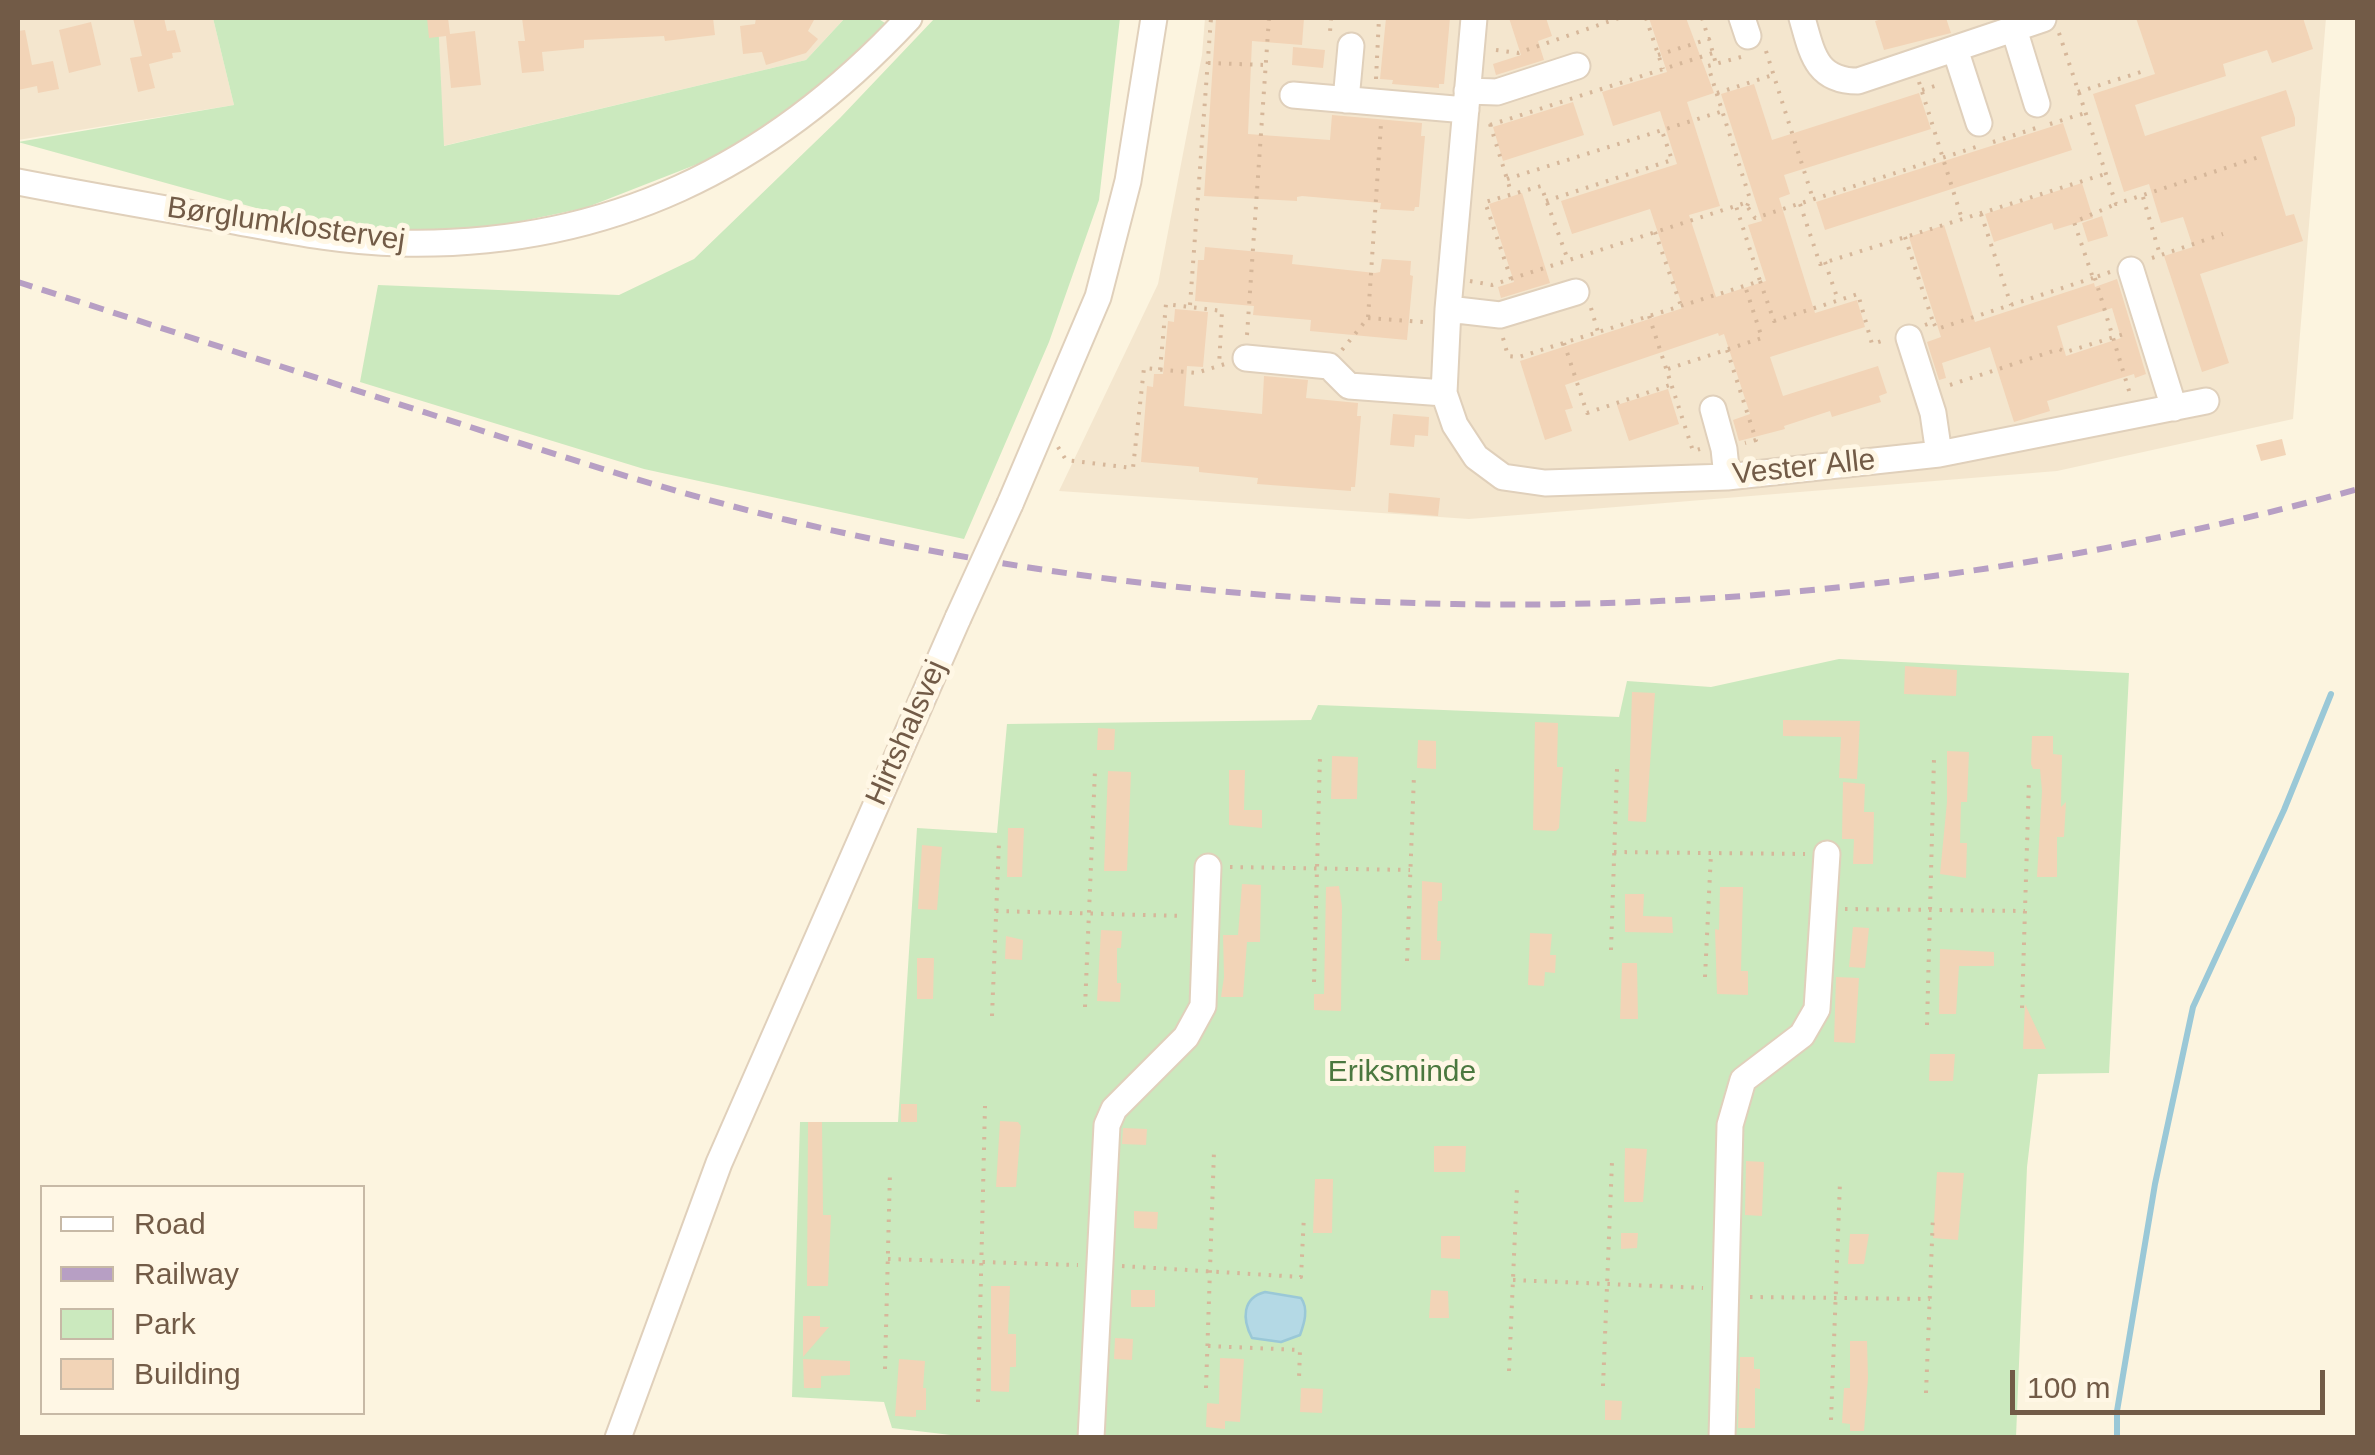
<!DOCTYPE html>
<meta charset="utf-8">
<style>
body{margin:0}
#map{position:relative;width:2375px;height:1455px;overflow:hidden;background:#fcf4df;font-family:Helvetica,sans-serif}
canvas{display:block}
.frame{position:absolute;inset:0;border:20px solid #725b47;pointer-events:none}
.legend{position:absolute;left:40px;top:1185px;width:325px;height:230px;box-sizing:border-box;background:#fff7e5;border:2px solid #c7b9a6;margin:0;padding:12px 18px;list-style:none;font-size:30px;color:#725b47}
.legend li{display:flex;align-items:center;gap:20px;height:50px}
.legend b{width:50px;border:2px solid #c7b9a6}
.scale{position:absolute;left:2010px;top:1370px;width:315px;height:45px;box-sizing:border-box;border:5px solid #725b47;border-top:0;padding-left:12px;font-size:30px;line-height:35px;white-space:nowrap;color:#725b47;-webkit-text-stroke:8px #fff7e5;paint-order:stroke}
</style>
<div id="map">
<canvas width="2375" height="1455"></canvas>
<div class="frame"></div>
<ul class="legend">
<li><b style="height:12px;background:#fff"></b>Road</li>
<li><b style="height:12px;background:#b79fc4"></b>Railway</li>
<li><b style="height:28px;background:#cbe9be"></b>Park</li>
<li><b style="height:28px;background:#f2d4b7"></b>Building</li>
</ul>
<div class="scale">100 m</div>
</div>
<script>
const g = document.querySelector('canvas').getContext('2d');
g.lineJoin = 'round';
function fillPath(path, color) {
  g.fillStyle = color;
  g.fill(path, 'evenodd');
}
function strokePath(path, color, width, dash) {
  g.strokeStyle = color;
  g.lineWidth = width;
  g.lineCap = dash ? 'butt' : 'round';
  g.setLineDash(dash || []);
  g.stroke(path);
}
function drawText(font, color, halo, rows, align = 'center') {
  g.font = font + ' Helvetica,sans-serif';
  g.lineWidth = 10;
  g.setLineDash([]);
  g.textBaseline = 'middle';
  g.strokeStyle = halo;
  g.fillStyle = color;
  for (const [text, x, y, turn = 0] of rows) {
    g.save();
    g.translate(x, y);
    g.rotate((+turn || 0) * Math.PI / 180);
    g.textAlign = isNaN(turn) ? turn : align;
    if (halo) g.strokeText(text, 0, 0);
    g.fillText(text, 0, 0);
    g.restore();
  }
}
fillPath(new Path2D(`
 M18,18H213L234,105L18,140Z
 M438,18H845L806,60L443,146Z
 M1205,18H2326L2293,419L2057,471L1469,519L1059,491L1158,284L1202,55Z`), '#f4e6ce');
fillPath(new Path2D(`
 M213,18H438L444,146L806,60L845,18H877L885,23L819,88L736,149L585,208L498,226L401,232L303,221L18,142L234,105Z
 M935,18H1120L1099,200L1049,342L964,539L644,469L360,382L378,285L619,295L694,259L840,118Z
 M1839,659L2129,673L2109,1073L2038,1074L2027,1167L2016,1437L976,1438L892,1428L884,1402L792,1397L800,1122H898L917,828L997,833L1007,724L1311,720L1318,705L1619,717L1627,681L1711,687Z`), '#cbe9be');
const water = new Path2D(`
 M1265,1292L1301,1298C1309,1309 1304,1324 1300,1335L1281,1342L1252,1338C1242,1319 1242,1298 1265,1292Z`);
fillPath(water, '#b4d9e5');
strokePath(water, '#9ac8d7', 2.5);
strokePath(new Path2D(`
 M2117,1438V1411L2155,1184L2193,1007L2284,810L2331,694`), '#9ac8d7', 6);
fillPath(new Path2D(`
 M133,18H164L167,31L175,30L181,52L172,53L173,58L149,64L155,88L138,92L130,58L142,56Z
 M427,18H448L450,34L475,31L481,85L451,88L446,36L429,38Z
 M522,18H713L715,35L665,41L664,36L584,40V48L542,52L544,71L522,73L518,41H525Z
 M756,18H815L808,31L818,39L806,53L766,65L762,52L743,54L740,26L755,24Z
 M1216,18H1304L1302,45L1252,41L1248,134L1330,140L1332,115L1422,123L1421,136H1425L1419,207H1415L1414,211L1380,209L1381,203L1302,196L1297,197V201L1204,196Z
 M1386,18H1450L1444,84H1439V88L1392,84L1393,80L1380,79Z
 M1509,18H1546L1552,36L1538,41L1544,60L1496,75L1493,64L1521,55Z
 M1649,18H1686L1714,93L1687,102L1720,206L1689,215L1716,297L1766,281L1748,225L1762,221L1721,94L1754,84L1772,140L1919,93L1931,129L1784,175L1790,194L1779,198L1815,313L1857,300L1865,327L1770,357L1783,396L1878,366L1887,393L1879,396L1881,402L1832,417L1830,411L1784,426L1785,429L1739,441L1733,420L1750,414L1724,334L1719,336L1718,333L1565,385L1573,408L1565,410L1572,431L1545,440L1520,361L1683,308L1650,209L1572,234L1561,201L1677,164L1660,111L1613,126L1602,92L1667,72Z
 M1886,18H1946L1951,33L1884,50L1875,21Z
 M2136,18H2303L2313,49L2272,63L2267,50L2223,64L2226,76L2135,105L2145,136L2286,90L2295,118V126L2261,137L2286,216L2294,214L2303,241L2200,274L2229,363L2202,372L2164,256L2193,247L2183,217L2161,223L2149,184L2124,192L2093,94L2155,74Z
 M91,22L101,65L69,73L59,30Z
 M25,30L32,65L53,61L59,89L38,93L37,86L18,90V31Z
 M1293,47L1325,50L1323,68L1292,65Z
 M1573,102L1584,135L1503,161L1493,127Z
 M2063,123L2072,150L1825,230L1816,202Z
 M2082,183L2093,218L2054,230L2052,223L1994,242L1985,214Z
 M1522,193L1550,283L1501,298L1498,287L1514,282L1489,204Z
 M2102,216L2108,236L2088,242L2082,223Z
 M1944,225L1975,322L2094,283L2095,287L2117,279L2146,374L2135,378L2134,374L2047,401L2050,411L2014,422L1990,347L1942,363L1946,378L1939,380L1927,342L1941,337L1909,237ZM2112,308L2121,338L2066,356L2057,326Z
 M1205,247L1293,255L1292,264L1375,273L1380,272L1382,259L1411,261L1410,275L1413,276L1407,340L1310,331L1311,320L1253,315L1254,306L1195,301L1198,260H1204Z
 M1175,309L1208,312L1203,367L1187,366L1184,406L1262,414L1264,376L1308,380L1306,398L1358,403L1357,416H1361L1355,487H1351V491L1257,484L1258,478L1199,472V467L1141,462L1147,386L1153,387L1154,374H1163L1168,321L1174,322Z
 M1668,389L1679,424L1629,441L1617,405Z
 M1393,414L1429,417L1428,436L1415,435L1414,447L1390,445Z
 M2282,439L2286,455L2261,461L2256,445Z
 M1389,493L1440,498L1438,516L1388,512Z
 M1905,666L1957,670L1956,696L1904,694Z
 M1632,692L1655,693L1646,822L1628,821Z
 M1783,720L1860,721L1857,779L1839,778L1841,737L1783,736Z
 M1535,722L1558,723L1557,767H1563L1559,828L1556,831L1533,830Z
 M1098,728L1115,729L1114,750H1097Z
 M2032,736H2053V754L2062,755L2061,807L2066,802L2064,837H2057V877H2037L2042,791L2040,769H2033L2031,764Z
 M1418,740L1436,741V769L1417,768Z
 M1947,751L1969,752L1967,802H1961L1960,843H1967L1966,878L1940,874L1947,802Z
 M1332,756L1358,757L1357,799H1331Z
 M1229,770H1245L1244,810H1262V828L1229,825Z
 M1108,771L1131,772L1127,871H1104Z
 M1843,782L1865,784L1864,812H1874L1873,864H1853L1854,839H1842Z
 M1008,828H1024L1022,877H1007Z
 M922,845L942,847L937,910L918,909Z
 M1422,881L1442,883V901H1438L1437,941H1441L1440,960H1421Z
 M1242,884L1261,885L1260,942H1247L1243,997H1221L1224,977L1223,935H1238Z
 M1339,886L1342,906L1341,1011L1314,1010V994H1324L1326,887Z
 M1720,887H1743L1741,971H1748V995L1717,994L1715,929L1719,930Z
 M1625,894H1644L1643,916L1672,917L1673,933L1625,932Z
 M1853,927L1869,928L1865,968L1849,967Z
 M1101,930L1122,931L1121,948H1117V983H1121L1120,1002L1097,1001Z
 M1530,933L1552,934L1550,955H1556L1555,973L1545,972L1544,986L1528,985Z
 M1006,936L1023,940L1022,960L1005,959Z
 M1940,949L1994,952V966H1959L1956,1014H1939Z
 M917,958H934L933,999H917Z
 M1622,963H1637L1638,1019H1620Z
 M1836,977L1859,978L1855,1043L1834,1042Z
 M2025,1004L2046,1049H2023Z
 M1930,1054H1955L1953,1081H1929Z
 M901,1104H917V1122H901Z
 M1000,1121L1018,1122L1021,1126L1016,1187H996Z
 M808,1122H822L823,1215H831L828,1286H807Z
 M1123,1128L1147,1129L1146,1145L1122,1144Z
 M1434,1146H1466L1465,1172H1434Z
 M1625,1148L1647,1149L1643,1202H1624Z
 M1746,1161L1764,1162L1762,1216L1745,1215Z
 M1937,1172L1964,1173L1958,1240L1933,1238Z
 M1315,1179H1333L1332,1233H1313Z
 M1134,1211L1158,1212L1157,1229L1134,1228Z
 M1621,1233H1638L1637,1248L1621,1249Z
 M1850,1234H1869L1864,1264H1848Z
 M1441,1236H1460V1259L1441,1258Z
 M991,1286H1010L1008,1334H1016V1367H1010L1009,1392L991,1391Z
 M1131,1290H1155V1307H1131Z
 M1431,1290L1448,1291L1449,1318H1429Z
 M803,1316H820V1327H829L803,1357Z
 M1115,1338L1133,1339L1132,1360L1114,1359Z
 M1850,1341H1867L1868,1378L1864,1431H1850V1424L1842,1423L1844,1388H1850Z
 M1740,1357H1754V1369H1760V1389L1755,1388V1428H1738Z
 M1220,1358L1244,1359L1240,1422L1225,1421V1429L1206,1427L1207,1403L1219,1404Z
 M803,1359L850,1361V1375L821,1376V1388H804Z
 M899,1359L925,1361L923,1388H926V1410H916V1417L895,1416Z
 M1301,1388L1323,1389L1322,1413L1300,1412Z
 M1605,1400L1622,1401L1621,1420H1605Z`), '#f2d4b7');
const minor = new Path2D(`
 M1474,18L1448,309L1444,393L1455,425L1476,457L1503,477L1545,483L1727,477L1939,454L2206,401
 M1742,18L1748,36
 M1802,18C1812,53 1816,81 1858,81L2043,19
 M2014,29L2037,104
 M1955,49L1979,123
 M1467,91L1497,92L1577,66
 M1293,95L1466,110
 M1346,100L1351,46
 M18,182C90,196 162,208 234,221C289,231 344,242 399,243C607,248 770,167 909,18
 M2131,270L2174,408
 M1448,309L1500,315L1576,292
 M1909,338L1933,413L1939,454
 M1246,358L1329,366L1349,386L1444,393
 M1713,409L1724,449L1727,477
 M1010,504L1098,297L1128,181L1154,18
 M618,1438L719,1163L958,618
 M1091,1438L1107,1125L1114,1109L1186,1037L1203,1006L1208,867
 M1722,1438L1730,1125L1743,1080L1802,1035L1817,1009L1827,854`);
strokePath(minor, '#e0d0bb', 29);
strokePath(new Path2D(`
 M1331,18L1330,32H1333
 M1646,18L1663,69
 M1702,18L1708,37
 M2059,33L2116,204L2259,157
 M1496,50L1518,53L1619,18
 M1766,51L1813,199
 M1658,55L1709,39L1716,64
 M1741,57L1708,66L1750,199L1747,206
 M1208,63L1266,65
 M1376,79L1379,18
 M1919,82L1962,219
 M1922,90L1941,84
 M2078,92L2147,70
 M1717,93L1773,75
 M1490,124L1511,192
 M2050,124L2085,113
 M1490,125L1713,53
 M1993,142L2036,128
 M1507,179L1723,111
 M2143,197L2160,255
 M1546,201L1672,160L1662,131
 M1800,204L1820,264L2105,174
 M1981,214L2011,305
 M1655,232L1681,306
 M1905,237L1933,322
 M2152,258L2223,234
 M1825,262L1838,300
 M2110,272L2093,278L2074,222L2116,204
 M2095,278L2130,394
 M1511,279L1485,202L1541,186L1568,260
 M1470,281L1492,285L1745,203L1755,218L1979,146
 M1760,281L1774,321L1858,294L1872,344L1888,339
 M1190,305L1211,18
 M1591,308L1598,332
 M1649,316L1693,451L1700,449
 M1368,318L1423,322
 M1925,325L1933,322L1937,329L2093,278
 M1247,335L1269,18
 M1503,338L1508,356L1519,357L1760,281L1736,206
 M1564,343L1587,413L1673,384
 M1342,350L1368,318L1381,124
 M1727,350L1756,440L1745,443
 M1668,369L1762,338L1745,286
 M1160,370L1166,304L1222,311L1219,366
 M1950,385L2059,349L2066,352L2127,333
 M1058,447L1066,460L1133,468L1144,368L1196,373L1225,364
 M1614,852L1805,854
 M1230,867L1410,870
 M1845,909L2025,911
 M996,911L1182,916
 M1611,950L1617,769
 M1407,961L1414,775
 M1705,977L1711,853
 M1314,982L1320,756
 M1085,1007L1095,770
 M2022,1008L2029,779
 M992,1016L999,842
 M1927,1025L1934,759
 M888,1259L1078,1265
 M1122,1266L1301,1277L1304,1215
 M1513,1280L1703,1288
 M1750,1297L1930,1299
 M1208,1346L1300,1350L1299,1378
 M885,1369L890,1172
 M1509,1371L1517,1187
 M1603,1386L1612,1162
 M1206,1388L1214,1151
 M1926,1393L1933,1216
 M978,1402L985,1106
 M1831,1420L1840,1182`), '#d6b79a', 4, [2.5, 8]);
strokePath(minor, '#fff', 25);
strokePath(new Path2D(`
 M18,282C155,326 292,370 430,414C548,452 666,491 787,520C1304,643 1846,631 2358,489`), '#b79fc4', 6, [15, 10]);
const minorBridge = new Path2D(`
 M958,618L1010,504`);
strokePath(minorBridge, '#e0d0bb', 29, []);
strokePath(minorBridge, '#fff', 25);
drawText('30px', '#725b47', '#fff7e5', [
 ["Børglumklostervej",286,225,8],
 ["Vester Alle",1804,468,-6],
 ["Hirtshalsvej",907,733,-66]
]);
drawText('30px', '#4b783f', '#fff7e5', [
 ["Eriksminde",1402,1073]
]);
</script>
